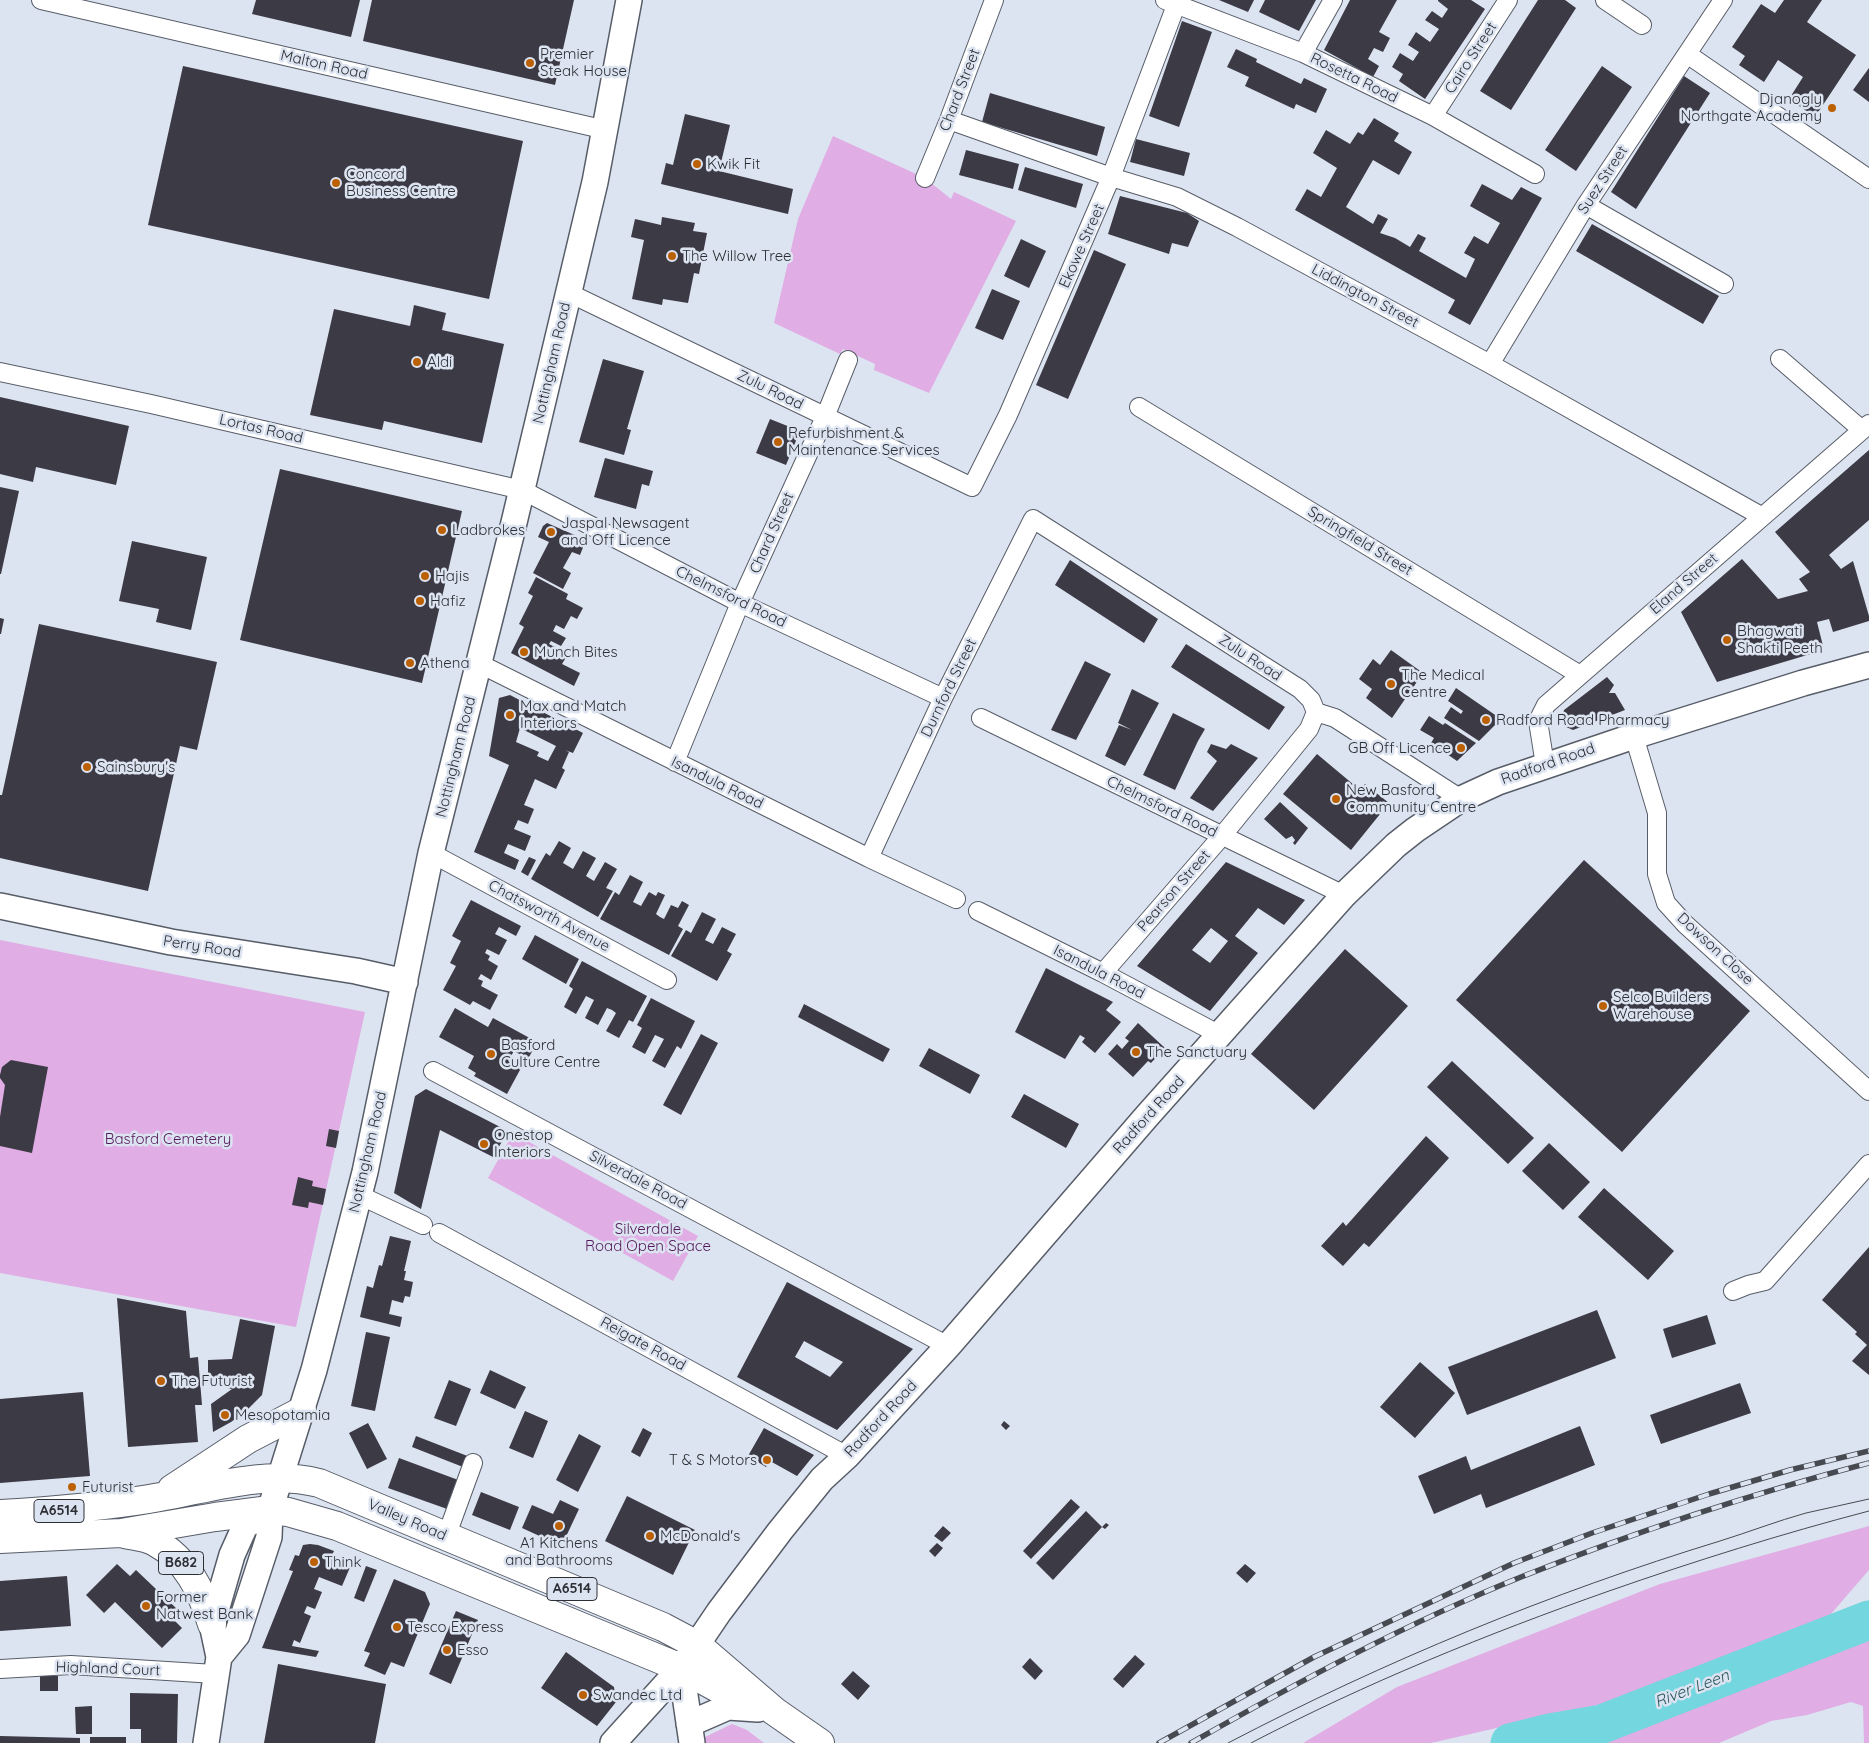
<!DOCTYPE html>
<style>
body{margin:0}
canvas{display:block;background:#dde4f1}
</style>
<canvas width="1869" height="1743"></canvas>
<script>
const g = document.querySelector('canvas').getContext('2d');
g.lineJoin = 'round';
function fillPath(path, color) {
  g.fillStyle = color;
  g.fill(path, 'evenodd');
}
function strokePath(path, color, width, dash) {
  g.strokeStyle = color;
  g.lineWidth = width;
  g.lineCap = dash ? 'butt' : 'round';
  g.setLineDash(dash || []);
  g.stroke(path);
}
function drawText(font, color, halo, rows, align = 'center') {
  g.font = font + ' Quicksand,sans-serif';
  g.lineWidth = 5;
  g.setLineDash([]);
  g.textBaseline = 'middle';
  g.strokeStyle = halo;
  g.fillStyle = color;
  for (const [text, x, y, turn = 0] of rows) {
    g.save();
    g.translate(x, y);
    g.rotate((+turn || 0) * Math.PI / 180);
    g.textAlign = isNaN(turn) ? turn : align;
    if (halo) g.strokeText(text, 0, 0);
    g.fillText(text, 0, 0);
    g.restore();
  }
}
fillPath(new Path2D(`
 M833,136L925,178L951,199L954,192L1016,221L929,393L874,370L875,364L843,349L840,354L774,323L798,219Z
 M0,940L365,1012L296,1327L0,1273Z
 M513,1133L698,1236L673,1281L488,1178Z
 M1869,1526V1570L1824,1622L1606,1703L1431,1743H1303L1397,1687L1660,1584Z
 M1869,1635V1743H1864L1863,1706L1851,1702L1807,1715L1771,1721L1719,1743H1586Z
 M732,1724L747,1730L764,1743H701V1739Z`), '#e0ade4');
strokePath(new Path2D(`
 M1510,1743L1550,1733L1602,1724L1869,1620`), '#74d6df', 39);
fillPath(new Path2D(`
 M256,0H360L351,37L252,14Z
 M372,0H574L555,85L363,41Z
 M1219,0H1254L1248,12Z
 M1265,0H1316L1299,31L1259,12Z
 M1350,0H1397L1379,32L1390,38L1383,52L1374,48L1368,59L1379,66L1373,77L1324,50Z
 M1438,0H1471L1485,9L1425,99L1399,81L1403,74L1392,67L1400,53L1413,61L1419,52L1408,45L1416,32L1430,42L1439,29L1425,20L1432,11L1442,18L1448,9L1438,1Z
 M1538,0H1565L1576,8L1511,110L1480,91Z
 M1784,0H1822L1807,22L1856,55L1815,117L1789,99L1803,77L1778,60L1764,82L1739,65L1745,56L1732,47L1761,4L1775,13Z
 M1182,21L1212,32L1179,127L1149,116Z
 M1236,49L1257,59L1256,62L1301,84L1304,78L1327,89L1316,113L1296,104L1294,109L1245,86L1249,77L1227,67Z
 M183,66L523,141L489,299L148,225Z
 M1602,66L1632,87L1576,171L1545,150Z
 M1869,68V102L1853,90Z
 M1684,76L1710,93L1636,209L1611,192Z
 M990,93L1105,127L1097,156L982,122Z
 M685,114L730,125L719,171L793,189L788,214L661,184L666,163L673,165Z
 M1374,118L1399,133L1394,141L1412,152L1399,175L1373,160L1346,207L1373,224L1378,214L1388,219L1380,233L1395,238L1410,247L1418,234L1426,238L1419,251L1466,278L1475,259L1464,253L1474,236L1488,244L1500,223L1470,206L1482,184L1512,200L1521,187L1542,198L1470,325L1448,313L1455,300L1295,210L1307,189L1321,197L1337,168L1313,153L1326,130L1350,144L1358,132L1363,135Z
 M1136,139L1190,153L1184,176L1130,162Z
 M966,150L1019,164L1013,189L959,175Z
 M1025,167L1083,184L1076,208L1018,190Z
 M1120,196L1187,213L1199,221L1188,247L1172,243L1169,254L1108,234Z
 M662,217L695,223L693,231L707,233L699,274L694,273L688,303L663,299L662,305L632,299L644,240L631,237L635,219L661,225Z
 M1592,224L1719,296L1703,324L1576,251Z
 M1021,239L1046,251L1029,288L1004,276Z
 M1094,250L1126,264L1068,399L1036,385Z
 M992,289L1020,301L1003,340L975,328Z
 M414,305L446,313L442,330L504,344L482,443L384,421L382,430L310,415L334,309L410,326Z
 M603,359L644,371L627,429L631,430L624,455L579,442Z
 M0,397L129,426L116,485L36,467L33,482L0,474Z
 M770,419L800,431L786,465L756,453Z
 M1869,450V520L1829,555L1841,569L1853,561L1869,616V621L1833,632L1829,619L1817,622L1824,650L1717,682L1681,612L1742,559L1778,599L1808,591L1799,579L1810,572L1775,532Z
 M605,458L653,471L649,486L642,484L636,509L594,497Z
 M280,469L462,511L422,683L240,640Z
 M0,487L19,491L1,574H0Z
 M547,523L586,540L580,555L572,552L563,568L571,573L563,589L533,573L549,542L538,537L543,526Z
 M132,541L207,557L191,630L156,622L159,609L119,601Z
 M1070,560L1158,619L1144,643L1055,585Z
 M536,577L568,594L566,599L583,608L577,619L571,616L564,629L556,625L553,631L566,638L561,646L551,641L549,644L568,654L562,664L580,673L574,686L511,653L524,627L519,624L533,596L528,593Z
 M0,618L4,619L1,634H0Z
 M39,624L217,662L197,750L180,746L148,891L0,858V795H2Z
 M1186,644L1285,707L1269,730L1171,667Z
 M1391,650L1423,673L1392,718L1366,698L1372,689L1359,679L1373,659L1380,665Z
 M1085,661L1111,674L1076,740L1051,730Z
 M1607,677L1614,685L1609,693H1615L1625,710L1573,730L1564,726L1562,718L1564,710Z
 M1456,688L1501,719L1479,741L1444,718L1451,707L1461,714L1463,711L1448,701Z
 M1132,689L1159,703L1125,766L1105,756L1119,725L1132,730L1118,723Z
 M510,695L583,733L573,753L565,750L569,752L562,768L565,770L556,789L535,779L524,805L534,809L528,824L518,820L514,829L531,836L525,851L508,844L504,853L519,860L515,870L474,852L509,765L489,756L499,698ZM520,728L556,746L548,761L537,756L539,752L516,742Z
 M1173,713L1205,729L1198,741L1175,790L1143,775Z
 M1429,716L1443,725L1445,723L1476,743L1457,761L1431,743L1434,738L1420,730Z
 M1211,744L1226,749L1231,744L1258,758L1213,811L1190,798L1217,761L1207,752Z
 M1317,754L1360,790L1365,784L1389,803L1351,850L1283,794Z
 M1280,802L1308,828L1295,845L1293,843L1295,840L1292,836L1286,839L1264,819Z
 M559,841L571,848L563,863L573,869L583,851L596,858L586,876L594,881L605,862L617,869L606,888L613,891L598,917L531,879L546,853L550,856Z
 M529,857L536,860L528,876L521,872Z
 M1584,860L1750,1011L1622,1152L1456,1000Z
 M1226,862L1305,900L1284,925L1258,908L1235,936L1258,953L1210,1011L1137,966ZM1211,928L1228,941L1210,963L1192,950Z
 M630,875L643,882L633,902L641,906L649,892L656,896L658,892L665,895L656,914L660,917L664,919L671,905L678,908L682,901L689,905L678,926L683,929L669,955L600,919L615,892L619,895Z
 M471,900L521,926L516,936L499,927L495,934L507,940L499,955L487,949L485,953L490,956L488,960L498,966L491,980L481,974L478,979L483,981L481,986L498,995L490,1010L473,1001L470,1005L443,990L456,966L450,963L461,941L452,936Z
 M702,912L716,919L705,940L713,944L722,927L736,934L727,951L732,954L717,981L671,956L686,930L691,933Z
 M535,935L579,959L566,984L522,959Z
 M1345,949L1408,1006L1314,1110L1251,1054Z
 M582,961L647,996L633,1022L629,1020L619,1038L606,1031L616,1013L612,1010L607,1008L598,1025L585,1018L594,1000L586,996L576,1014L564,1007L573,989L569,986Z
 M1046,968L1113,1002L1106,1010L1121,1022L1095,1053L1082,1042L1085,1038L1080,1035L1065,1059L1015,1032Z
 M651,998L695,1021L681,1049L677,1046L665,1068L652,1061L664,1039L655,1035L645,1054L632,1047L642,1028L637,1025Z
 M804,1004L890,1049L883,1062L798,1017Z
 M455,1008L488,1027L493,1018L537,1042L528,1059L514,1051L508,1061L521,1068L507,1094L474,1076L476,1073L468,1068L474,1056L439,1037Z
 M1138,1023L1165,1048L1151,1063L1148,1061L1133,1077L1108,1054L1117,1044L1122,1049L1129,1041L1125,1038Z
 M701,1034L718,1043L681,1115L663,1105Z
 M929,1048L980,1075L970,1094L919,1066Z
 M11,1060L48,1067L32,1153L0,1146V1117L5,1085L0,1078V1075L2,1067Z
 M1452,1061L1534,1138L1508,1164L1427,1087Z
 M426,1089L508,1131L493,1157L440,1130L421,1209L394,1193L415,1096Z
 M1024,1094L1079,1124L1066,1148L1011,1117Z
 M329,1129L339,1131L336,1148L326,1146Z
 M1426,1136L1449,1158L1369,1247L1364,1243L1343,1266L1321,1246L1343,1222L1346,1226Z
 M1549,1143L1590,1182L1563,1210L1522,1171Z
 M298,1177L313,1181L312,1186L326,1189L323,1205L309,1202L308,1208L292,1205Z
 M1604,1188L1674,1251L1648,1280L1578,1217Z
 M390,1236L411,1241L404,1271H406L404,1280L413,1282L410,1297L405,1296L403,1303L392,1300L389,1314L402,1317L400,1327L360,1317L367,1286L373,1288L379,1265L382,1266Z
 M1869,1247V1375L1852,1361L1867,1345L1855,1334L1857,1332L1822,1300Z
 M787,1282L913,1349L837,1430L737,1377ZM804,1341L843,1362L830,1377L795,1357Z
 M117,1298L186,1311L190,1358L198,1357L202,1405H195L198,1442L128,1447Z
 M1597,1310L1616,1358L1467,1415L1448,1367Z
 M1707,1315L1716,1344L1672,1358L1663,1329Z
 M240,1319L275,1326L262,1395L245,1412L231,1422L213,1432L211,1404L232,1389L208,1383V1360L232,1359Z
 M366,1332L390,1337L375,1411L351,1406Z
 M1420,1362L1455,1393L1415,1438L1380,1407Z
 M490,1370L526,1387L515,1409L480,1393Z
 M449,1380L471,1389L456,1426L434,1418Z
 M1740,1383L1751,1413L1661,1444L1650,1415Z
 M83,1392L90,1476L0,1483V1399Z
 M525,1411L548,1421L533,1458L509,1448Z
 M1004,1421L1010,1426L1006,1430L1001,1425Z
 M368,1423L387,1459L367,1469L349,1433Z
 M1580,1426L1595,1465L1486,1508L1481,1494L1434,1514L1418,1476L1466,1456L1471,1470Z
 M643,1428L652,1433L640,1457L631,1452Z
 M764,1428L814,1455L797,1476L770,1461L766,1467L748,1456Z
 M579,1434L601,1446L578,1492L556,1480Z
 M416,1436L470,1457L463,1467L412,1447Z
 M399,1458L461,1481L450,1510L388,1488Z
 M481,1492L519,1507L510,1530L472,1515Z
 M627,1496L695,1530L673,1575L605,1541Z
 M1071,1499L1080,1507L1031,1559L1023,1551Z
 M560,1500L579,1509L563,1543L557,1544L522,1528L532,1505L553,1514Z
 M1086,1511L1102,1527L1106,1523L1109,1525L1105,1529L1102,1527L1053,1580L1036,1563Z
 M943,1526L951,1533L942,1542L934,1536Z
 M937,1543L943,1548L935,1557L929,1551Z
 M310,1544L318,1545L334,1551L331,1557L351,1565L342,1586L319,1577L314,1589L322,1592L315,1609L307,1606L304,1613L311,1616L300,1643L294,1640L292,1646L319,1651L316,1657L262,1648L293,1571L289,1570L295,1555L299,1556L303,1545Z
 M117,1564L130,1576L136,1570L177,1609L170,1616L182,1628L162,1648L115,1602L104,1613L86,1595Z
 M1245,1564L1256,1573L1247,1583L1236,1573Z
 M366,1566L377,1570L364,1602L354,1598Z
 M67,1576L71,1626L0,1631V1581Z
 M394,1579L425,1592L430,1604L404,1667L391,1662L385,1675L364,1666L370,1653L364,1651Z
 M456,1611L478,1620L451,1684L429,1674Z
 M566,1652L614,1687L616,1702L597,1726L541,1688Z
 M1135,1655L1145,1664L1123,1688L1113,1679Z
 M1030,1658L1043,1671L1035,1680L1022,1667Z
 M278,1664L386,1684L375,1743H264Z
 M853,1671L870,1686L858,1700L841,1684Z
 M40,1676H58V1691H40Z
 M130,1693L178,1694L177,1743H141V1729H130Z
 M92,1706V1734H76L75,1707Z
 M0,1736L80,1738V1743H0Z
 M90,1737H126V1743H90Z`), '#3c3a45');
const street = new Path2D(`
 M41,0L606,130
 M1165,0L1303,53L1433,116L1535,174
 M1605,0L1642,25
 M1303,53L1333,0
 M1687,54L1869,179
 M1433,116L1508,0
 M949,120L1111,177L1177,197L1237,227L1490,364L1761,516
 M925,178L949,120L994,0
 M1586,205L1724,284
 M569,293L972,487L1008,415L1111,177L1178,0
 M1780,359L1862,430
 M1490,364L1586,205L1723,0
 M0,372L151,404L522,490L740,603L943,698
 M1139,407L1580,675
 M480,664L869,858L956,899
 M1316,712L1335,718L1461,799
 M981,718L1344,895
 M1634,736L1657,813V874L1666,903L1685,924L1869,1091
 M675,762L740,603L825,417L848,360
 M1545,765L1538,721L1546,705L1869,424
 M431,853L667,980
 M869,858L943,698L1033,519L1300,689L1311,700L1316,712L1309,729L1222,836L1103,973
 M978,911L1103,973L1220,1035
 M433,1071L948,1346
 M359,1195L423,1225
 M439,1233L847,1456
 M1733,1291L1748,1285L1765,1281L1869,1164
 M446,1537L473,1463
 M0,1669L71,1665L215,1674`);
const secondary = new Path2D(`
 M0,906L171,942L356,971L405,982
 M219,1657L237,1635L269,1537L270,1510L314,1370L365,1172L431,853L512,531L595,182L629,0
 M681,1668L692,1743
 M689,1724L728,1707L758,1709
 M206,1743L219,1657L212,1624L232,1555L245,1526L270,1510
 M613,1743L681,1668L719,1612L780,1531L822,1479L847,1456L948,1346L1147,1116L1344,895L1396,845L1415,830L1461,799L1498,782L1634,736L1803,683L1869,665`);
const highway = new Path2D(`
 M172,1489L248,1439L302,1411
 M0,1514C50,1511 99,1507 149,1499C206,1490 261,1469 319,1483L663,1627L697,1645L774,1711L820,1743
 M125,1534C134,1536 147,1537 155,1542C187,1559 202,1592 212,1624
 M0,1539L121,1533L215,1517L270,1510L288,1512L337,1526L681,1668L736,1698L749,1702`);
strokePath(street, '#575d68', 20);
strokePath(secondary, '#575d68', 28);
strokePath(highway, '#575d68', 30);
strokePath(street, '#fff', 18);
strokePath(secondary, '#fff', 25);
strokePath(highway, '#fff', 28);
strokePath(new Path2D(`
 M1228,1743C1385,1661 1550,1593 1720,1541C1749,1532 1777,1521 1806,1513C1827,1508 1848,1504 1869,1499
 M1251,1743C1366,1683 1487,1634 1609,1591C1695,1561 1781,1534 1869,1511`), '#474b51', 1);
const rail = new Path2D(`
 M1159,1743L1314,1657L1514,1563L1592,1533L1709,1494L1790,1470L1869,1451
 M1191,1743C1298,1682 1407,1623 1521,1577C1635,1532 1751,1494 1869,1463`);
strokePath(rail, '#474b51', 5.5);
strokePath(rail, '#dde4f1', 4, [11]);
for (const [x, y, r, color] of [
 [530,63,5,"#bb6104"],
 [1832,108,5,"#bb6104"],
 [697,164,5,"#bb6104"],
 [336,183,5,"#bb6104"],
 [672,256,5,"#bb6104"],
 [417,362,5,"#bb6104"],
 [778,442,5,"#bb6104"],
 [442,530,5,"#bb6104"],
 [551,532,5,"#bb6104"],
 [425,576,5,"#bb6104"],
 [420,601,5,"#bb6104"],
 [1727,640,5,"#bb6104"],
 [524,652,5,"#bb6104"],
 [410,663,5,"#bb6104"],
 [1391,684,5,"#bb6104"],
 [510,715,5,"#bb6104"],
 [1486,720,5,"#bb6104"],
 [1461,748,5,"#bb6104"],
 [87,767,5,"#bb6104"],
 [1336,799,5,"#bb6104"],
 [1603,1006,5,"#bb6104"],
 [1136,1052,5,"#bb6104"],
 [491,1054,5,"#bb6104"],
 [484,1144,5,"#bb6104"],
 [161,1381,5,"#bb6104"],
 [225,1415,5,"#bb6104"],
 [767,1460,5,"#bb6104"],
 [72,1487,5,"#bb6104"],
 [559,1526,5,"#bb6104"],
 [650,1536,5,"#bb6104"],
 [314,1562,5,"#bb6104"],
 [146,1606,5,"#bb6104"],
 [397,1627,5,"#bb6104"],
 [447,1650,5,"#bb6104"],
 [583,1695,5,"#bb6104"]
]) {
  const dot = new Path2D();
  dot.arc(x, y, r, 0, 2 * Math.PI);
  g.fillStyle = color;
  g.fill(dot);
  strokePath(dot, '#dde4f1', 2);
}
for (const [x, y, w] of [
 [59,1511,50],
 [181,1563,45],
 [572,1589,50]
]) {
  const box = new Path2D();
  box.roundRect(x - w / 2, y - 11.5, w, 23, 4);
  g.fillStyle = '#dde4f1';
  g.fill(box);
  strokePath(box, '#2c2f34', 1);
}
drawText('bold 14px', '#2c2f34', null, [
 ["A6514",59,1511],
 ["B682",181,1563],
 ["A6514",572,1589]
]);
drawText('15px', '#2c2f34', '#dde4f1', [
 ["Premier",540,54],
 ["Steak House",540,71],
 ["Djanogly",1822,99,"right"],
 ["Northgate Academy",1822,116,"right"],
 ["Kwik Fit",707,164],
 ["Concord",346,174],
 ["Business Centre",346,191],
 ["The Willow Tree",682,256],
 ["Aldi",427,362],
 ["Refurbishment &",788,433],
 ["Maintenance Services",788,450],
 ["Jaspal Newsagent",561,523],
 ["and Off Licence",561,540],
 ["Ladbrokes",452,530],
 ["Hajis",435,576],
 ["Hafiz",430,601],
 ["Bhagwati",1737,631],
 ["Shakti Peeth",1737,648],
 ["Munch Bites",534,652],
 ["Athena",420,663],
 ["The Medical",1401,675],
 ["Centre",1401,692],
 ["Max and Match",520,706],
 ["Interiors",520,723],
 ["Radford Road Pharmacy",1496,720],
 ["GB Off Licence",1451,748,"right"],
 ["Sainsbury's",97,767],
 ["New Basford",1346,790],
 ["Community Centre",1346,807],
 ["Selco Builders",1613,997],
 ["Warehouse",1613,1014],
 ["Basford",501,1045],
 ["Culture Centre",501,1062],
 ["The Sanctuary",1146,1052],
 ["Onestop",494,1135],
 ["Interiors",494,1152],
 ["The Futurist",171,1381],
 ["Mesopotamia",235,1415],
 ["T & S Motors",757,1460,"right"],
 ["Futurist",82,1487],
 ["McDonald's",660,1536],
 ["A1 Kitchens",559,1543,"center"],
 ["and Bathrooms",559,1560,"center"],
 ["Think",324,1562],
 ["Former",156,1597],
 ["Natwest Bank",156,1614],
 ["Tesco Express",407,1627],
 ["Esso",457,1650],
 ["Swandec Ltd",593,1695]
], 'left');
drawText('15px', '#2c2f34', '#dde4f1', [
 ["Cairo Street",1471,58,-57],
 ["Malton Road",324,65,13],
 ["Rosetta Road",1354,78,26],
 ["Chard Street",960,90,-69],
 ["Suez Street",1603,180,-57],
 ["Ekowe Street",1082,246,-66],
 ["Liddington Street",1365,296,28],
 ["Nottingham Road",552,363,-77],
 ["Zulu Road",770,390,26],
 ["Lortas Road",261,429,13],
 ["Chard Street",772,533,-66],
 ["Springfield Street",1360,541,31],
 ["Eland Street",1684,584,-41],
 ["Chelmsford Road",731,597,26],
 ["Zulu Road",1250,658,33],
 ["Durnford Street",949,688,-64],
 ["Nottingham Road",456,757,-76],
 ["Radford Road",1548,764,-19],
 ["Isandula Road",717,783,26],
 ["Chelmsford Road",1162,807,26],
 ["Pearson Street",1174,891,-49],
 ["Chatsworth Avenue",549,916,28],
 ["Perry Road",202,947,9],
 ["Dowson Close",1715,949,43],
 ["Isandula Road",1099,972,27],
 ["Radford Road",1149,1115,-48],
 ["Nottingham Road",368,1152,-77],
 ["Silverdale Road",638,1180,28],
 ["Reigate Road",643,1344,29],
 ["Radford Road",881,1419,-47],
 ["Valley Road",407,1520,23],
 ["Highland Court",108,1669,2]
]);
drawText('15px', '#55195b', '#dde4f1', [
 ["Basford Cemetery",168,1139],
 ["Silverdale",648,1229],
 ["Road Open Space",648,1246]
]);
drawText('italic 16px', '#2a565a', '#dde4f1', [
 ["River Leen",1692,1689,-21]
]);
</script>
